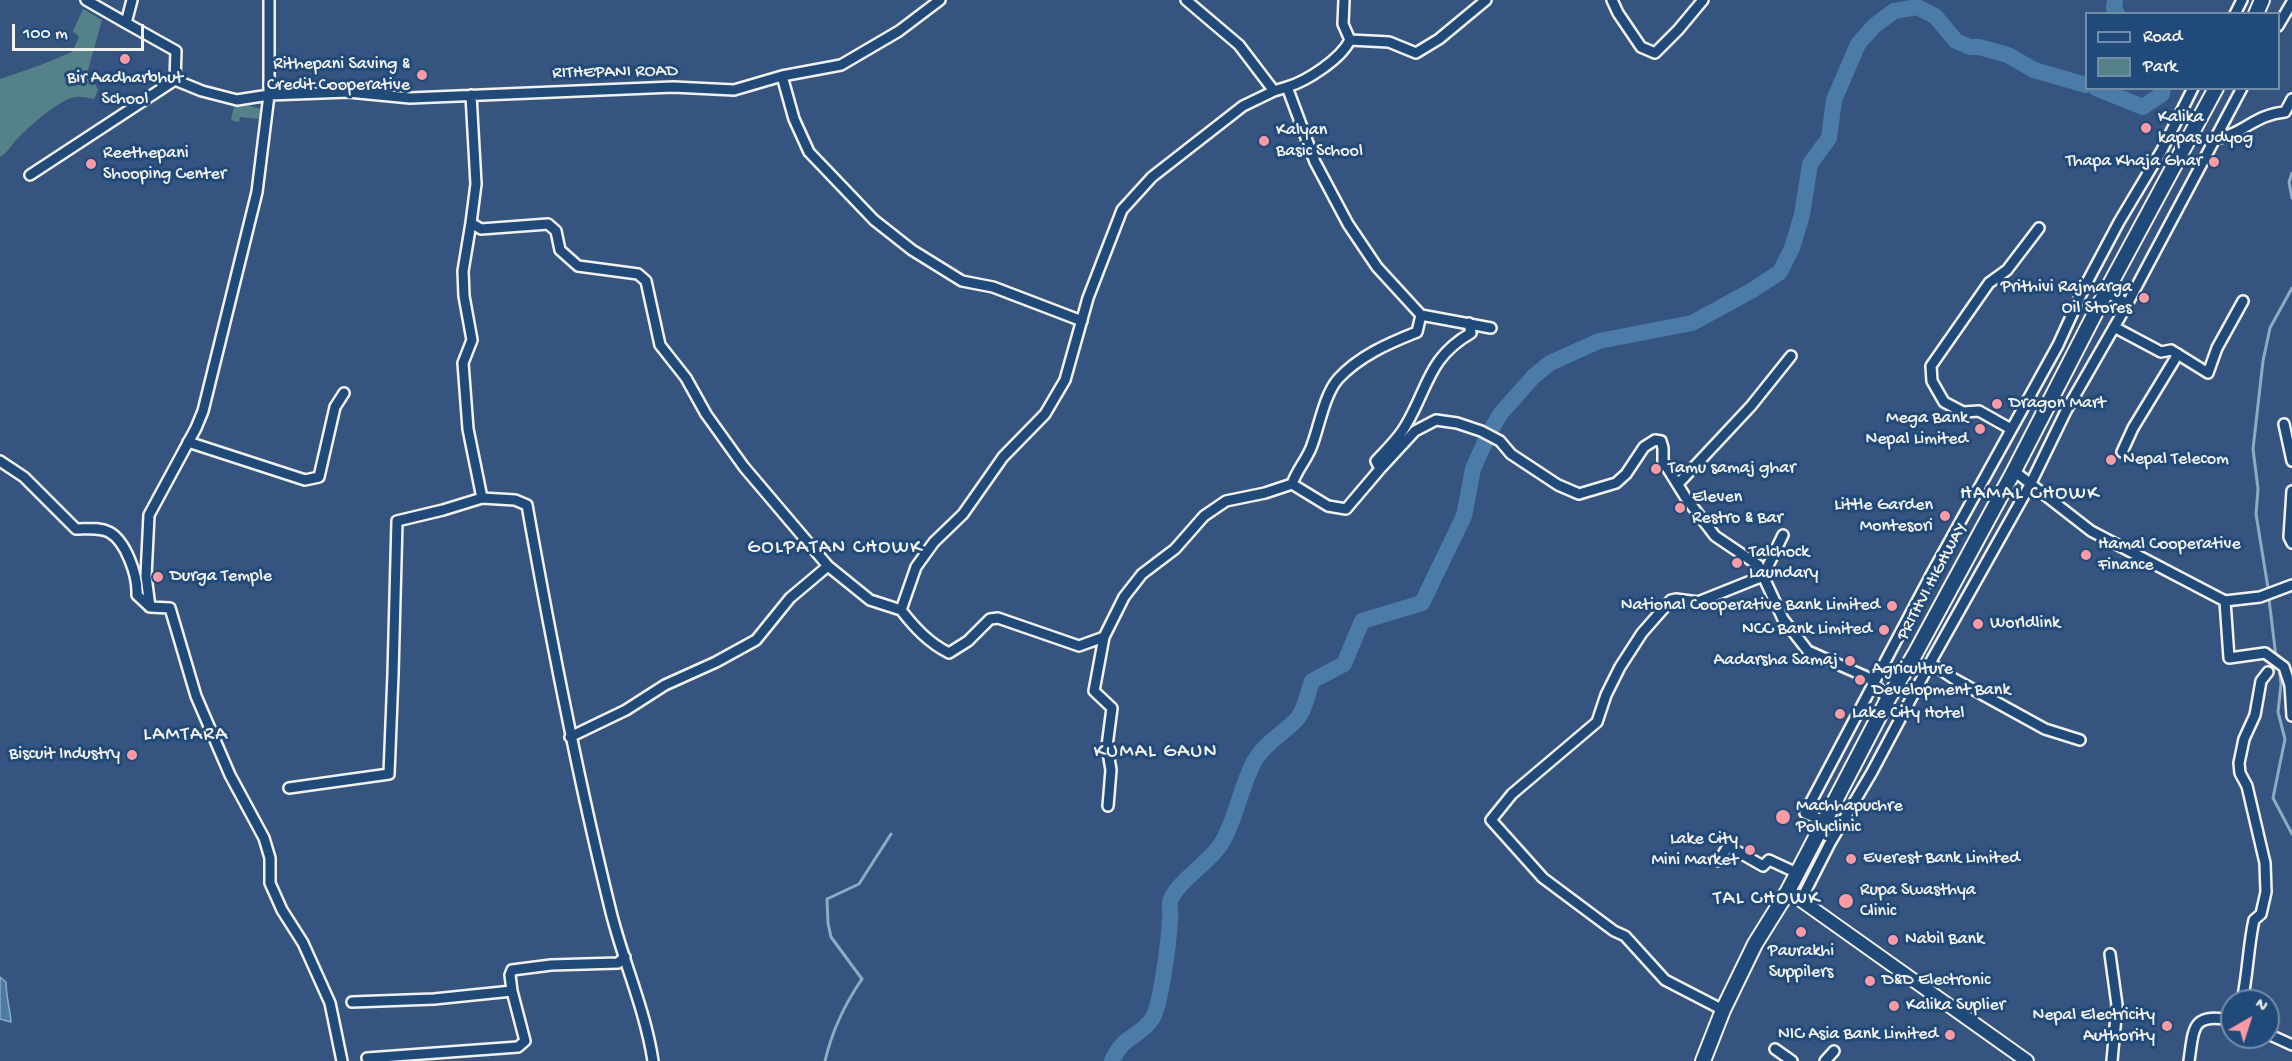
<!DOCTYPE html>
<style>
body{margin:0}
#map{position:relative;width:2292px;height:1061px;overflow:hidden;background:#355580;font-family:"Gochi Hand",sans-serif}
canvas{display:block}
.legend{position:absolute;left:2085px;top:12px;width:195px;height:78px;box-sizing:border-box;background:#1f4a7a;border:2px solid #748da6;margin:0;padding:8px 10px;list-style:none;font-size:18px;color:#f4f1e8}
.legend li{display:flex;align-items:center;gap:12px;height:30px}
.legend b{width:30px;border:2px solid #748da6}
.north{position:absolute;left:2220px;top:989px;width:60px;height:60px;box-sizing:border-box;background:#1f4a7a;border:2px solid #748da6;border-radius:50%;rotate:39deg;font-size:16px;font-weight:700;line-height:24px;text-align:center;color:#f4f1e8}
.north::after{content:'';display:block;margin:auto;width:21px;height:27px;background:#ff9aa2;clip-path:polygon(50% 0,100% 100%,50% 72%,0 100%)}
.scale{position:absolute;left:12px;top:24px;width:132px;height:27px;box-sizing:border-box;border:3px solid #f4f1e8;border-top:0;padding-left:8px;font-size:18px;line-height:21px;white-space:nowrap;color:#f4f1e8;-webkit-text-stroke:4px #1f4a7a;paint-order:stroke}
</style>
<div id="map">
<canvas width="2292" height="1061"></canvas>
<ul class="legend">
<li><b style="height:8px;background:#1f4a7a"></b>Road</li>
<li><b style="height:16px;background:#558189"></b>Park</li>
</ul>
<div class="north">N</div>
<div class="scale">100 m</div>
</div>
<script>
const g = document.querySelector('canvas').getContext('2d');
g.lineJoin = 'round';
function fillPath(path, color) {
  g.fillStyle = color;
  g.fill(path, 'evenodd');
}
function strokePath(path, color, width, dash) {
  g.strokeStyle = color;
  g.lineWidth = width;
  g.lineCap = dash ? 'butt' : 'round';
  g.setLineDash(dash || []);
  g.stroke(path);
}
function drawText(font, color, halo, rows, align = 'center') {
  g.font = font + ' "Gochi Hand",sans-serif';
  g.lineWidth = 6;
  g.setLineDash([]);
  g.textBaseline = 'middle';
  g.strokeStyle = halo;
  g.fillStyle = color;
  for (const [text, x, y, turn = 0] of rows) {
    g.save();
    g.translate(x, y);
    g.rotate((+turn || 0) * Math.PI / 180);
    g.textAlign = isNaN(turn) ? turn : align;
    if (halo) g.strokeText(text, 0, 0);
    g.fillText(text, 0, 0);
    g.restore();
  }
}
fillPath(new Path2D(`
 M83,9L102,20L88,70L98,90L94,99C88,98 80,96 75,97C59,100 31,125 20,136C12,143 9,152 0,157V79L38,66L72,52L79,37L73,31Z
 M235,102L261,109L259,119L240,117L239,122L231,120Z`), '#558189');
const water = new Path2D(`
 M0,977L6,982C6,996 10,1008 11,1022L0,1019Z`);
fillPath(water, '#4b7ca8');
strokePath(water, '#8fabc2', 1.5);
strokePath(new Path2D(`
 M2292,173L2289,182L2292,198
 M2268,588L2256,514L2258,489L2253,449L2263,361L2270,328L2292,288
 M2269,599L2276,657
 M2279,666L2281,684L2278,712L2285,739L2273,798L2292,834
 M825,1061C832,1031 844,1005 862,979L831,937L828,923L827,899L859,884L891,834`), '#8fabc2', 3);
strokePath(new Path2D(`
 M2115,0L2114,8L2117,14
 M2096,88L2143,107L2162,94L2163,88
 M1112,1061C1123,1035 1139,1038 1152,1019C1161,1006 1169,939 1170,920C1171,915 1169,908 1170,902C1175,883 1209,863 1221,844C1237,818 1240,787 1255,760C1266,742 1283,734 1297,719C1305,710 1308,692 1312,681L1344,664L1362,621L1422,603L1464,516L1473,469L1489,433L1501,413L1534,376L1550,363L1599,341L1692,323L1751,291L1780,272L1792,248L1802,215L1810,164L1829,138L1834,100L1858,44L1874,26L1894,11L1917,7L1935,16L1956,41L1970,47H1979L2008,55L2034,70L2086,85`), '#4b7ca8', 16);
const minor = new Path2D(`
 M86,0L126,23
 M132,0L126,23L176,51L175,80L202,91L237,100L269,95L348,92L410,98L673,87L734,90L782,76L841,65L899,31L940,0
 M269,0V95L257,192L203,411L196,428L149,515L146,576L150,607L170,608L196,696L230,775L264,838L270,858V883L282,910L303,943L330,1003L342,1061
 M1612,0L1618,13L1641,47L1655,53L1678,30L1703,0
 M2235,14L2242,0
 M2278,26L2292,2
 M1350,40L1389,42L1416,53L1439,39L1486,0
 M782,76L794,119L809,152L874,220L912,250L962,281L993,287L1082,321
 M1287,87C1307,81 1341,59 1350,40L1343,24L1344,0
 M1274,91L1287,87L1315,162L1348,224L1377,267L1421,315
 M471,95L476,184L471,223L481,229L548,224L556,231L560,250L578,266L638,274L646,281L660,345L686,378L706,414L744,467L828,566L870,600L901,610L916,567L934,542L963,514L1003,457L1045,414L1065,380L1088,298L1122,210L1152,177L1243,106L1274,91L1239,45L1186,0
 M2214,139C2241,136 2255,114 2285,112L2292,99
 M30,175L175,80
 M471,223L463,271L464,296L472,340L463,363L468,429L482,498L515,500L527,505C551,640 577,774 610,908C622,959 645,1008 653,1061
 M2106,292L2126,303
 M2114,327L2161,352L2171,350L2208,373L2217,348L2243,301
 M2284,424L2292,461
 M2011,429L1979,411L1963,412L1944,402L1932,381L1931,366L1989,283L2007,270L2039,228
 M188,442L305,480L319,477L335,407L344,393
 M2122,452L2133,428L2178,354
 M0,461L24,477L76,529C87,529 99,527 109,532C126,541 138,576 137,595L150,607
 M1380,469L1415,431L1436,420L1457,423L1481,431L1500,441L1511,454L1558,485L1579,494L1616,483L1626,474L1644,447L1655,440L1661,441L1663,448V461L1686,498L1715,536L1758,565L1783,619L1808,651L1869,678L1888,699
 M2014,471L2091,531L2225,601L2260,597L2292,585
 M1292,484L1328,506L1346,509L1380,469L1376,461C1386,450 1399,438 1406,425C1429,386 1428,358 1471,333L1469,323
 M1678,484L1751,406L1791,356
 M2292,491L2289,537L2292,543
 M2225,601L2229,658L2265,653L2284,667L2290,685L2292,716
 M901,610C915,628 929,643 949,653L968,641L990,619L998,618L1079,646L1104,637
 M1930,663L1956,680L2045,729L2080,740
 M570,737L626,710L665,685L716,662L756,640L790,598L828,566
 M289,788L389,774L393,674L397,521L443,510L482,498
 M1108,806L1111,770L1107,746L1112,708L1094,691L1104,637L1124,597L1142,574L1175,549L1204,516L1226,501L1265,493L1292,484C1297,470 1305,462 1311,448C1319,428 1324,395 1338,379C1359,356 1389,343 1417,332L1421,315L1491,328
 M1824,821L1805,813L1932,573L2058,345L2085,286L2119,222L2162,150L2193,88
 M1719,861L1728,846L1763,866L1769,860L1797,873
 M1801,900L1830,843L1872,772L1930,663L2031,483L2066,411L2124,310L2242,88
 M2110,954L2117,1005L2112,1061
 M2242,1001C2248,974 2248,947 2254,920L2261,914L2266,892L2265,863L2247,786L2240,773L2239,763L2244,739L2255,715L2261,681L2268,672
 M352,1002L434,999L512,991L510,975L512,970L551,965L618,963L625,957
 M1723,1010L1665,980L1625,936L1614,931L1543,878L1491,820L1512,794L1597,722L1606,695L1620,667L1642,633L1671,600L1676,599L1698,602L1763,576L1783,535
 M2268,1034L2292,1045
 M1775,1049L1792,1061
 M367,1058L518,1047L525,1041L512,991
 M1825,1061L1834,1051
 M2189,1061C2194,1026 2192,1013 2232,1020`);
const major = new Path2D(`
 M1788,891L2027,1061`);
const highway = new Path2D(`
 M2256,14L2262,0
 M1703,1061L1723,1010L1755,944L1788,891L1888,699L1915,654L2014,471L2106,292L2216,88`);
strokePath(minor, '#f4f1e8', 14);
strokePath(major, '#f4f1e8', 16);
strokePath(highway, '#f4f1e8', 18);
strokePath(minor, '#1f4a7a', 9);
strokePath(major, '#1f4a7a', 12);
strokePath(highway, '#1f4a7a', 14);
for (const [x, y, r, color] of [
 [125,59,6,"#ff9aa2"],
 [422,75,6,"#ff9aa2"],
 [2146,128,6,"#ff9aa2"],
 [1264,141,6,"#ff9aa2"],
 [2214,162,6,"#ff9aa2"],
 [91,164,6,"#ff9aa2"],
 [2144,298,6,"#ff9aa2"],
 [1997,404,6,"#ff9aa2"],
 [1980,429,6,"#ff9aa2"],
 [2111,460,6,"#ff9aa2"],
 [1656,469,6,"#ff9aa2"],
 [1680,508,6,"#ff9aa2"],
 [1945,516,6,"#ff9aa2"],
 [2086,555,6,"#ff9aa2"],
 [1737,563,6,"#ff9aa2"],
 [158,577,6,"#ff9aa2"],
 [1892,606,6,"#ff9aa2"],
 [1978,624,6,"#ff9aa2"],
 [1884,630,6,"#ff9aa2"],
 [1850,661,6,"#ff9aa2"],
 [1860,680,6,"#ff9aa2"],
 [1840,714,6,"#ff9aa2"],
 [132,755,6,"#ff9aa2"],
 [1783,817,8,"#ff9aa2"],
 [1750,850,6,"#ff9aa2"],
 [1851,859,6,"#ff9aa2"],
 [1846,901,8,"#ff9aa2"],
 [1801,932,6,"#ff9aa2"],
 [1893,940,6,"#ff9aa2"],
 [1870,981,6,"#ff9aa2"],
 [1894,1006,6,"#ff9aa2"],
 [2167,1026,6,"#ff9aa2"],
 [1950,1035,6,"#ff9aa2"]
]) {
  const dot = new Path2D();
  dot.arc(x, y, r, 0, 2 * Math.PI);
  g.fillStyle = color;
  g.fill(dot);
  strokePath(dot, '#1f4a7a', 2);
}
drawText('18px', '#f4f1e8', '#1f4a7a', [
 ["Rithepani Saving &",410,65,"right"],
 ["Credit Cooperative",410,86,"right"],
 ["Bir Aadharbhut",125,79,"center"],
 ["School",125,100,"center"],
 ["Kalika",2158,118],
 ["kapas udyog",2158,139],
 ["Kalyan",1276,131],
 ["Basic School",1276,152],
 ["Reethepani",103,154],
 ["Shooping Center",103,175],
 ["Thapa Khaja Ghar",2202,162,"right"],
 ["Prithivi Rajmarga",2132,288,"right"],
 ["Oil Stores",2132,309,"right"],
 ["Dragon Mart",2009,404],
 ["Mega Bank",1968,419,"right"],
 ["Nepal Limited",1968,440,"right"],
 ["Nepal Telecom",2123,460],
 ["Tamu samaj ghar",1668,469],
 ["Eleven",1692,498],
 ["Restro & Bar",1692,519],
 ["Little Garden",1933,506,"right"],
 ["Montesori",1933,527,"right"],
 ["Hamal Cooperative",2098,545],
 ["Finance",2098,566],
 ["Talchock",1749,553],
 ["Laundary",1749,574],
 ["Durga Temple",170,577],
 ["National Cooperative Bank Limited",1880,606,"right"],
 ["Worldlink",1990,624],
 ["NCC Bank Limited",1872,630,"right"],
 ["Aadarsha Samaj",1838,661,"right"],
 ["Agriculture",1872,670],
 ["Development Bank",1872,691],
 ["Lake City Hotel",1852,714],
 ["Biscuit Industry",120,755,"right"],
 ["Machhapuchre",1796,807],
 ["Polyclinic",1796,828],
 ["Lake City",1738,840,"right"],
 ["Mini Market",1738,861,"right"],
 ["Everest Bank Limited",1863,859],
 ["Rupa Swasthya",1860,891],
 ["Clinic",1860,912],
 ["Nabil Bank",1905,940],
 ["Paurakhi",1801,952,"center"],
 ["Suppilers",1801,973,"center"],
 ["D&D Electronic",1882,981],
 ["Kalika Suplier",1906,1006],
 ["Nepal Electricity",2155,1016,"right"],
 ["Authority",2155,1037,"right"],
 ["NIC Asia Bank Limited",1938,1035,"right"]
], 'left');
drawText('18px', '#f4f1e8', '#1f4a7a', [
 ["RITHEPANI ROAD",615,73,-1],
 ["PRITHVI HIGHWAY",1933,582,-62]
]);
g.letterSpacing = '1.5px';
drawText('20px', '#f4f1e8', '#1f4a7a', [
 ["HAMAL CHOWK",2030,495],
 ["GOLPATAN CHOWK",835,549],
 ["LAMTARA",186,736],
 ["KUMAL GAUN",1156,753],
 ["TAL CHOWK",1767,900]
]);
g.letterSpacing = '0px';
</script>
